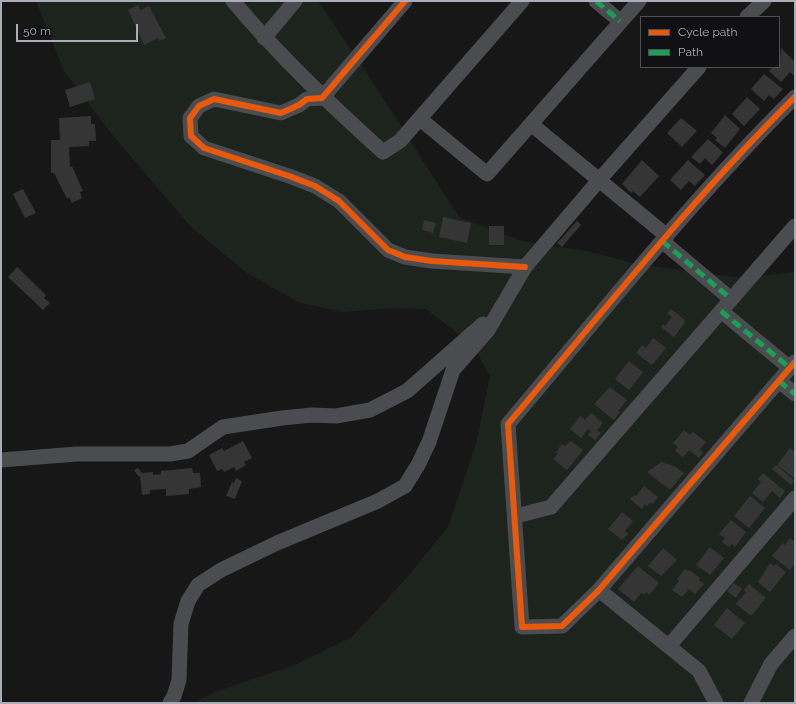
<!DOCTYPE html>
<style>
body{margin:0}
#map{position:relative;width:796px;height:704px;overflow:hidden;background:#171717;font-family:Raleway,sans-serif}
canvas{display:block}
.frame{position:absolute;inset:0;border:2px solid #a8adb8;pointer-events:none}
.legend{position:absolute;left:640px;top:16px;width:140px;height:52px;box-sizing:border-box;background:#111113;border:1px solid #4d4f55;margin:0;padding:5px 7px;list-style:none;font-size:12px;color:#a8adb8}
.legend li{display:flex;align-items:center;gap:8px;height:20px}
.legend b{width:20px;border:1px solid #4d4f55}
.scale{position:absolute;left:16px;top:24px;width:122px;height:18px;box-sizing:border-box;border:2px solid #a8adb8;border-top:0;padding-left:5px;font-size:12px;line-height:14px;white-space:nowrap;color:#a8adb8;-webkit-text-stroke:3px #111113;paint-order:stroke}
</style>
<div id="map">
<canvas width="796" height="704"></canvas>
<div class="frame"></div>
<ul class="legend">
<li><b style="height:5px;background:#e8590c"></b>Cycle path</li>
<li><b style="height:5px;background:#1a9f57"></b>Path</li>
</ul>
<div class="scale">50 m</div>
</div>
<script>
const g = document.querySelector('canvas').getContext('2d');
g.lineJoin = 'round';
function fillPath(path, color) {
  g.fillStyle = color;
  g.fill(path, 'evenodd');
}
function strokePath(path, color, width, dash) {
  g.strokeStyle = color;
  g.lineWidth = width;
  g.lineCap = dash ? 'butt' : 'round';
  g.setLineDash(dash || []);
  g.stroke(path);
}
fillPath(new Path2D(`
 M36,1H318L365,70L459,217L522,241L587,251L637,264L741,278L795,272V703H194L215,692L297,664L352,637L410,574L448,527L476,444L490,376L472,344L426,309L392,308L343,312L300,303L247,273L191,227L110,132L64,71Z`), '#1d241e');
fillPath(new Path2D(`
 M138,5L141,10L149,6L166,38L159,41L158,38L144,45L128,10Z
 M781,48L795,62V74L794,76L790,72L781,82L769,71L773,67H779Z
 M764,74L783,89L774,99L769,95L764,101L751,89Z
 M90,82L95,99L70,107L65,90Z
 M747,97L760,109L744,126L732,114Z
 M725,115L740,129L725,148L715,140L717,138L711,133Z
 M91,116V124H95L96,141H89V146L69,147L70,167L72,166L83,191L80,192L82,198L72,203L69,197L67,199L54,173H51V140H60L59,118Z
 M681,118L697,131L682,147L667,133Z
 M708,139L723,152L712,165L705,158L700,164L691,157Z
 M642,160L659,176L640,197L633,191L631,193L622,184Z
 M688,160L705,175L695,186L689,181L681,190L670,180Z
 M23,189L36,213L25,218L13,194Z
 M443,217L471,223L467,243L439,237Z
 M424,220L436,223L433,233L422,230Z
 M577,221L581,225L562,247L557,243Z
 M489,226H504V245H489Z
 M17,267L46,295L44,298L50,303L43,310L8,277Z
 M671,309L686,321L674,337L661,327L663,324L665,326L672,317L667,313Z
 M653,338L666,348L652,365L636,353L642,345L646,348Z
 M629,361L643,372L629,390L615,379Z
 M610,387L627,400L618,411L620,412L614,420L594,404Z
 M591,413L603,423L597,430L601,433L595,440L588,435L591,431L588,429L581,438L570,429L580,416L585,420Z
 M684,430L690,435L693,432L706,442L700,449L703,452L699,458L689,450L683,457L675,451L678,447L673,443Z
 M243,441L252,458L244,462L246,465L236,471L234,467L224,472L222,469L217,471L209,455L222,448L224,451Z
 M571,441L583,450L567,470L553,459L558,454L556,452L562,444L565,446Z
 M790,448L795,452L794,478L777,465Z
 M661,462L674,466L684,473L670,490L647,472Z
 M776,465L795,481L791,485L772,469Z
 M138,468L142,473L153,472V475L161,474V471L192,468L193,473H200L201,487L189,489V494L166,496V489L150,490V494L142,495L140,476L139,477L134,470Z
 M763,473L785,491L780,498L772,491L763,502L752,493L761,482L758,479Z
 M236,478L242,481L235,499L226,496L232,482L234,483Z
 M644,486L658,497L653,504L651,502L647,506L645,504L642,509L630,499L634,495L636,496Z
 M750,496L765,508L749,528L734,516Z
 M622,512L633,521L625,531L628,534L622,540L608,529Z
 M731,520L746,532L735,547L732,544L729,547L722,542L725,538L719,534Z
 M790,538L795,542V563L790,570L772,556L783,543L785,545Z
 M710,547L724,558L710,575L696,565Z
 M663,548L677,560L661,576L648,566Z
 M770,563L774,566L776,564L786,572L770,592L758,582Z
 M638,566L659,583L649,595L646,592L644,595L641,593L634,602L618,589Z
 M685,569L688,571L689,570L700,578L699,580L704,584L695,594L689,589L682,597L672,590L679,581L677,579Z
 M734,583L742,589L736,598L727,591Z
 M749,584L766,598L751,616L736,604L746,592L744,590Z
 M727,608L745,623L732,639L714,625Z`), '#353536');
strokePath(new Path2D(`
 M233,1C279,56 330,104 383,152L400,141L522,1
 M405,1L322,98L307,99L299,105L281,113L214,99L199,106L190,118L191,136L204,148L289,176L315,186L339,201L388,250L405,257L432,261L525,267
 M596,1L620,21
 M747,17L764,1
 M264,38L295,1
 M795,97C692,199 602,313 508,424L522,627L562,626L599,590L795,362
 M420,119L487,174L639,1
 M531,124L667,236
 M662,241L731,299
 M721,311L790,368
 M779,381L795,394
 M1,460L77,454H170L188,451L223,427L282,418L312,415L336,416L370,410L407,391L483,324
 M516,516L551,507L795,226
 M599,590L699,671L716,703
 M669,646L795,498
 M170,703L174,696L179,680L181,624L188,601L198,585L221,570L277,543L378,501L405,486L418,465L429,442L453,370L488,330L525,267L600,179L699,67
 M751,703L771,664L795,636`), '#4b4c50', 15);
strokePath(new Path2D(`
 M596,1L620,21
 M662,241L731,299
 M721,311L790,368
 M779,381L795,394`), '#1a9f57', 5, [10, 5]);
strokePath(new Path2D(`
 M405,1L322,98L307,99L299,105L281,113L214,99L199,106L190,118L191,136L204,148L289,176L315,186L339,201L388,250L405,257L432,261L525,267
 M795,97C692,199 602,313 508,424L522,627L562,626L599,590L795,362`), '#e8590c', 6);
</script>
